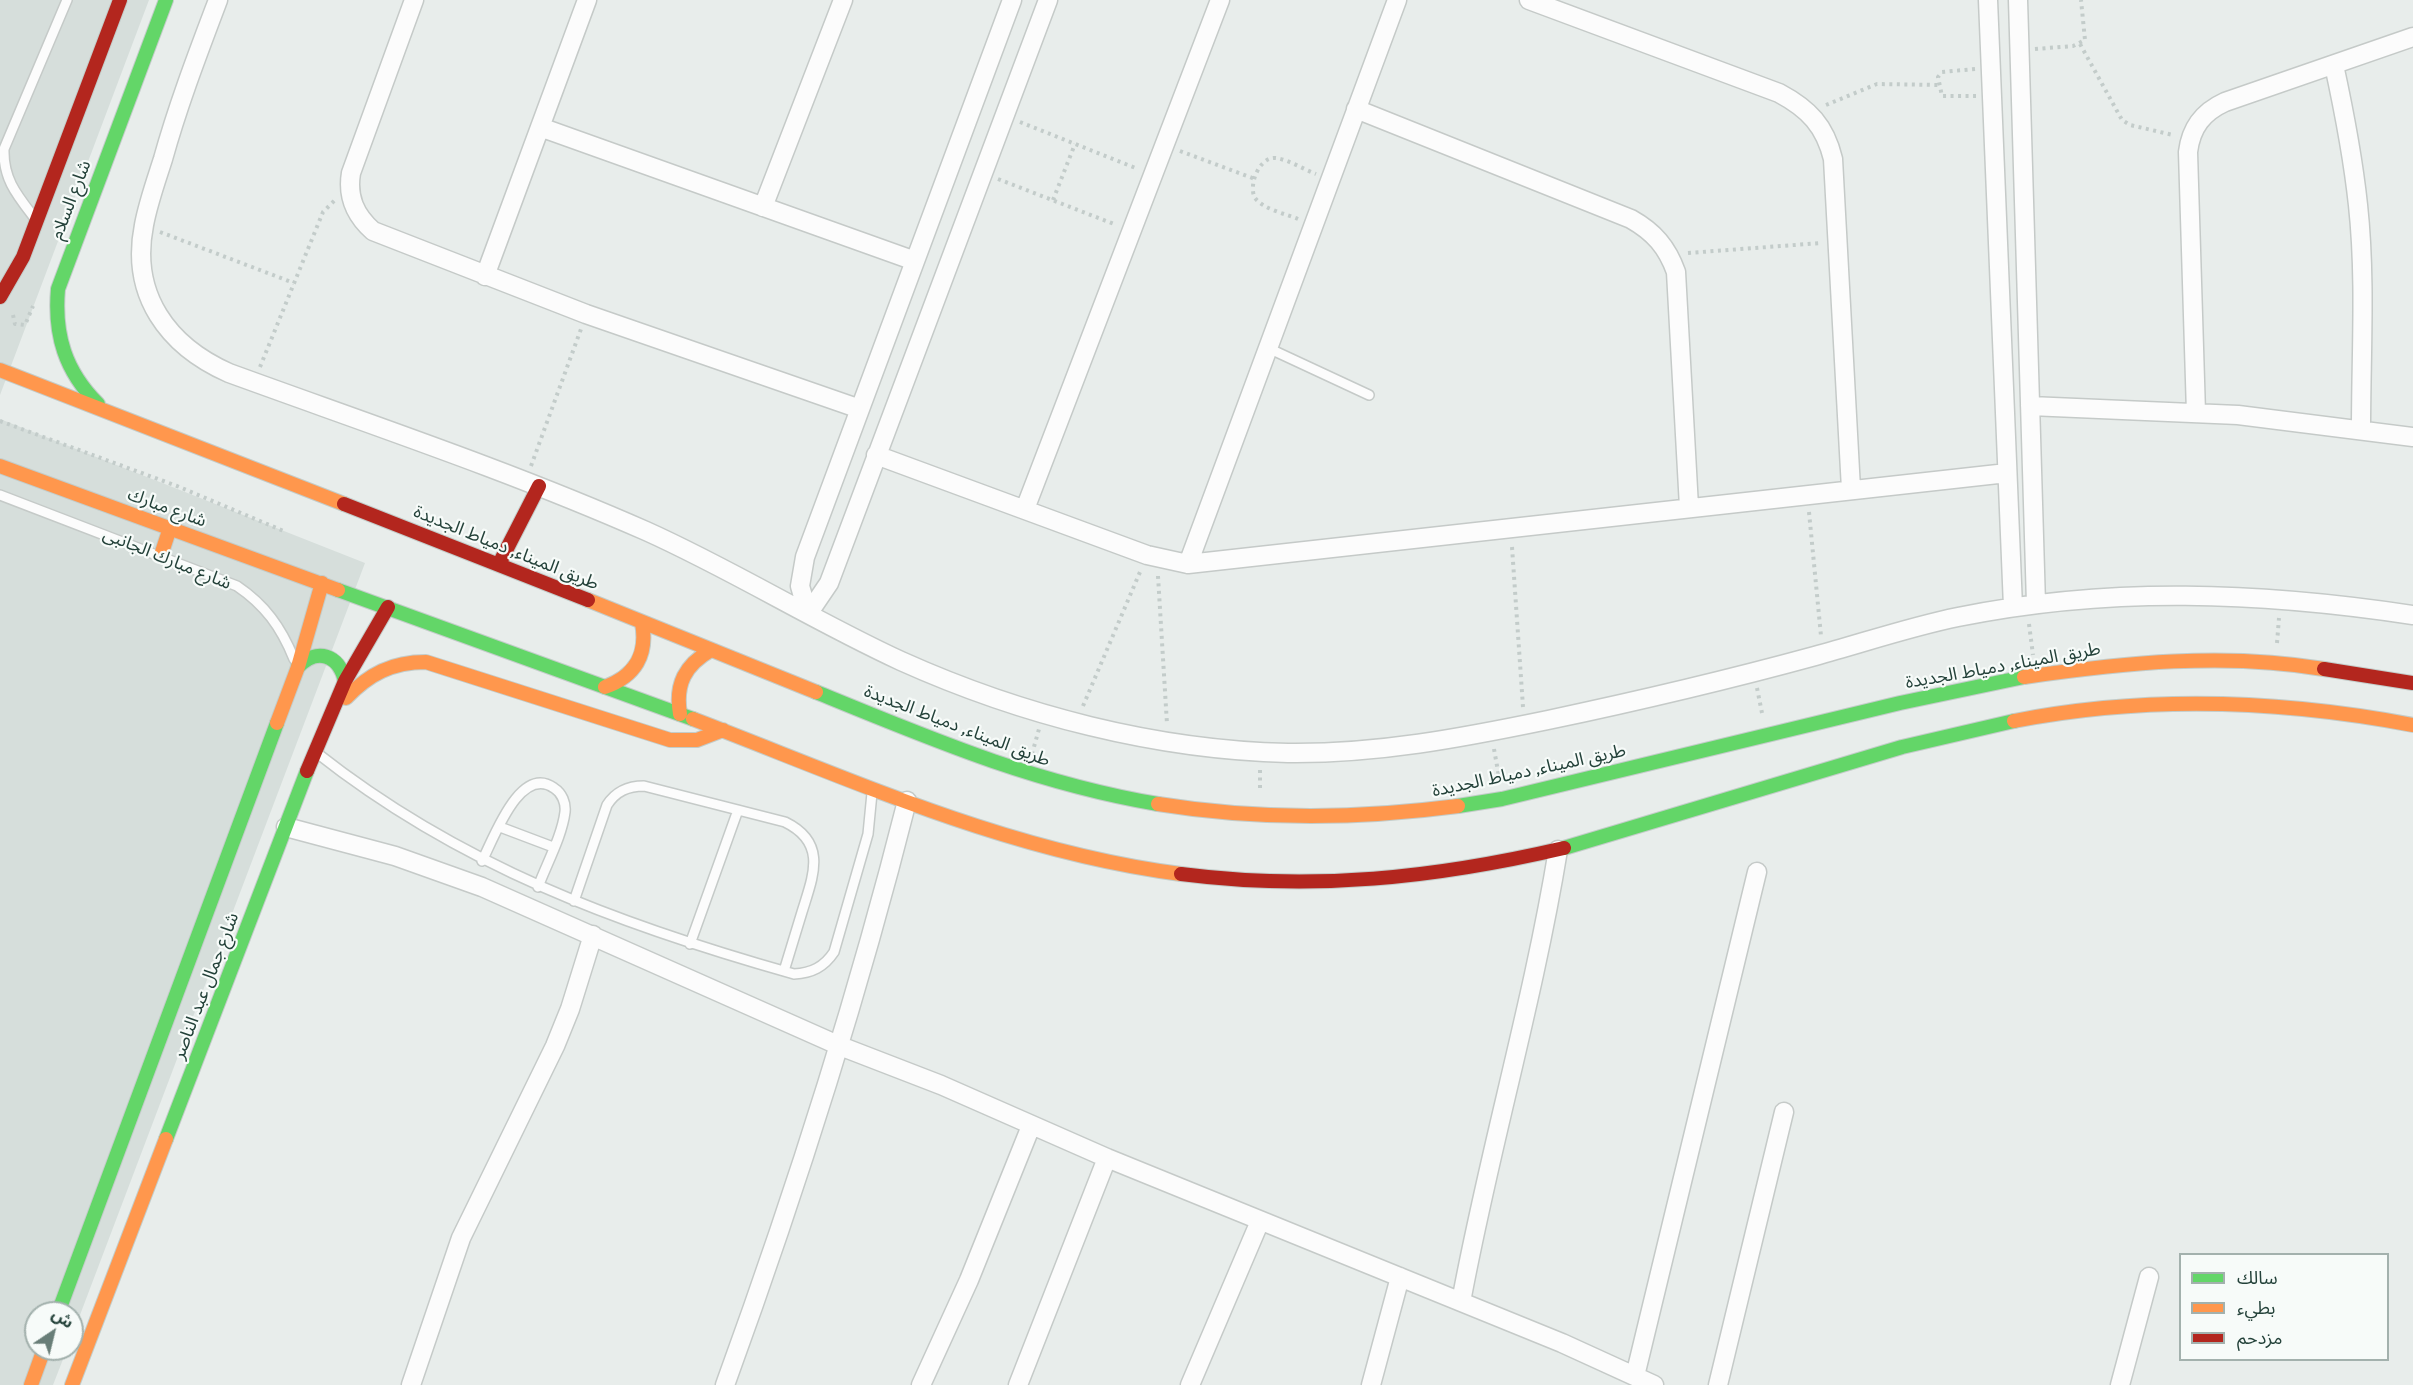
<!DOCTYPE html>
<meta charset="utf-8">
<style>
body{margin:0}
#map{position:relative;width:2413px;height:1385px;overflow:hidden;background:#e8edeb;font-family:"IBM Plex Sans","Noto Sans Arabic",sans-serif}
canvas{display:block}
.legend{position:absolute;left:2179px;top:1253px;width:210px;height:108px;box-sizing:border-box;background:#f7fbf9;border:2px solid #a3b1ad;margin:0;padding:8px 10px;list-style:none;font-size:18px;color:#24423a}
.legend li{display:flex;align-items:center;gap:12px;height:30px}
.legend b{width:30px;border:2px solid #a3b1ad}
.north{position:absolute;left:24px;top:1301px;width:60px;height:60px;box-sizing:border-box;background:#f7fbf9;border:2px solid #a3b1ad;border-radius:50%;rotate:35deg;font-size:16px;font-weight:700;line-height:24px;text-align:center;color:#24423a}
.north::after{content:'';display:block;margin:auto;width:21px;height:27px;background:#697e78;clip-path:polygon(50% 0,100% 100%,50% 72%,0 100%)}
</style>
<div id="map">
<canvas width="2413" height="1385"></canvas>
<ul class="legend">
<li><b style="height:8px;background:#63d668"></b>سالك</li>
<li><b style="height:8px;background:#ff974d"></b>بطيء</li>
<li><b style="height:8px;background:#b3261e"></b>مزدحم</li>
</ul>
<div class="north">ش</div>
</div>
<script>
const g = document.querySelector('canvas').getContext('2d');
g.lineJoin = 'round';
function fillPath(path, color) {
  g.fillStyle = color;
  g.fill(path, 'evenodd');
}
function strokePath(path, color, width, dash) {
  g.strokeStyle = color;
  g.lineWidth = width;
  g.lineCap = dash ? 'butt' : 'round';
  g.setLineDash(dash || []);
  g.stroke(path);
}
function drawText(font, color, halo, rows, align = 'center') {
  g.font = font + ' "IBM Plex Sans","Noto Sans Arabic",sans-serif';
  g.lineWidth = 4.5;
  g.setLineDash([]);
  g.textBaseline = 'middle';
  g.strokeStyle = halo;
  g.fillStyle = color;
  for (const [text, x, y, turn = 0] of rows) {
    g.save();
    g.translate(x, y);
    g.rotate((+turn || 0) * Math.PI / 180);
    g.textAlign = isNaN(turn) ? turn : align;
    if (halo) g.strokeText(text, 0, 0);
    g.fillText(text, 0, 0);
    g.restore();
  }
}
fillPath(new Path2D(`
 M0,0H149L0,395Z
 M0,419L365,563L72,1336V1313H36V1349H67L53,1385H0Z`), '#d6dedb');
const lane = new Path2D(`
 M33,216C16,194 3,178 4,149L67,0
 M1268,348L1369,395
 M0,495L237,586C265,605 281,627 294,659
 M317,753C460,866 620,925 794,974C812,973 824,967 834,952L868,834L872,793
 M500,827L553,847
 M482,861C494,838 520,764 554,788C562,793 566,803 565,812C562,836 547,863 538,887
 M574,901L607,805C616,791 628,786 644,786L785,822C828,843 813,876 802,912C796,932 790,951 784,971
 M690,944L738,810`);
const street = new Path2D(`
 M218,0C198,53 178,105 163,159C156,181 148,203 144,225C130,295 168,346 229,373C369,424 510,471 646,531C733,570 814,621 901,661C1021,715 1156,750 1288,753C1377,754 1461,738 1548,720C1638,701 1727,680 1815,656C1863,643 1909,627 1958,617C2111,586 2259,592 2413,615
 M414,0L351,173C347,197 355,215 373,231L586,314L860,409
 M1012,0L805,557L800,586L808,614L829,583L1048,0
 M1529,0L1779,93C1809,109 1825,126 1833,159L1851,489
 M1988,0L2013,607
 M2018,0L2036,604
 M2334,65C2344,111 2353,158 2358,205C2366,279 2361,355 2361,429
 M1356,109L1631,219C1654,232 1667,247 1676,272L1689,507
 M540,127L915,261
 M763,207L843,0
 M485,276L587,0
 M2030,406L2238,415L2413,437
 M2196,413L2188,152C2191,127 2203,112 2225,102L2413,37
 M876,455L1147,555L1188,564L2007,473
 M1025,509L1220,0
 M1188,564L1397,0
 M286,827L395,856L482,887L840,1046L941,1085L1107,1158L1562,1343L1654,1385
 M1461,1302C1489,1150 1533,1003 1558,850
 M1635,1376L1757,872
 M411,1385L461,1238L555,1046L570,1009L593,935
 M725,1385C795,1193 857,999 907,801
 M921,1385L969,1280L1031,1126
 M1018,1385L1107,1158
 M1190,1385L1260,1221
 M1371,1385L1400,1277
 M1718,1385L1784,1112
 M2120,1385L2149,1277`);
const fast = new Path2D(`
 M98,404C65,371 54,335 58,289L166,0
 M338,590L693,719
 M298,667C317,647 339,655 345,681
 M816,692C931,739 1034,783 1158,804
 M1458,806L1502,799L1900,703L2024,677
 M1564,848L1902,747L2014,721
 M166,1139L307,771
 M58,1313L277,723`);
const slow = new Path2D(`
 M0,370L344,504
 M0,466L338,590
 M161,555L170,528
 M588,600L816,692
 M2024,677C2123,663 2224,652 2324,669
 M605,687C635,676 648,655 642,623
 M346,698C369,674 392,662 426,662L670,740H697L723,730
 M680,714C675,684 685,665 711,650
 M693,719C853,780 1009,852 1181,874
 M2014,721C2147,695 2281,700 2413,725
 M277,723L298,667L322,583
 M1158,804C1257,820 1359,819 1458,806
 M31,1385L44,1349
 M72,1385L166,1139`);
const jam = new Path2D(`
 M0,297L23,257L120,0
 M344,504L588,600
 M499,564L539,486
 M2324,669L2413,683
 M307,771L345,681L388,607
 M1181,874C1313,891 1435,878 1564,848`);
strokePath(lane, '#c5cac8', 12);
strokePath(street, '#c5cac8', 21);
strokePath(fast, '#c3ccc9', 16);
strokePath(slow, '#c3ccc9', 16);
strokePath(jam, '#c3ccc9', 16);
strokePath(new Path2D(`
 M2080,44L2122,120L2130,125L2173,135
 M2035,49L2073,46L2085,40L2081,0
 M1975,69L1942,72L1938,77L1942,96H1976
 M1826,105L1877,84L1938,85
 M1020,122L1138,169
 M1180,151L1255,179
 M998,179L1114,224
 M1053,200L1075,144
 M1298,219C1286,214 1263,209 1255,198C1248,186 1259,156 1276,158C1289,160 1303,169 1316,174
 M160,232L294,283
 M1688,253L1821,243
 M13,315L15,324L25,325L33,306
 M260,367L323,212L335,200
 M0,421L177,486L286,532
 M531,466L581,329
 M1809,512L1821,636
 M1512,547L1523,707
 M1158,576L1167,724
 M2029,624L2033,655
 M2277,643L2279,618
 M1757,688L1762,713
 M1083,706L1140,572
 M1494,749L1499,777
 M1032,754L1039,729
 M1260,770V792`), '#c3ccca', 4, [3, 4.5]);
strokePath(lane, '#fcfcfc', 9);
strokePath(street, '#fcfcfc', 18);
strokePath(fast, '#63d668', 14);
strokePath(slow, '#ff974d', 14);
strokePath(jam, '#b3261e', 14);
drawText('18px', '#24423a', '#f7fbf9', [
 ["شارع السلام",71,200,-69],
 ["شارع مبارك",167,508,20],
 ["طريق الميناء, دمياط الجديدة",506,548,22],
 ["شارع مبارك الجانبى",167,559,22],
 ["طريق الميناء, دمياط الجديدة",2003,666,-10],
 ["طريق الميناء, دمياط الجديدة",957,726,21],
 ["طريق الميناء, دمياط الجديدة",1529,771,-12],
 ["شارع جمال عبد الناصر",206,986,-69]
]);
</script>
